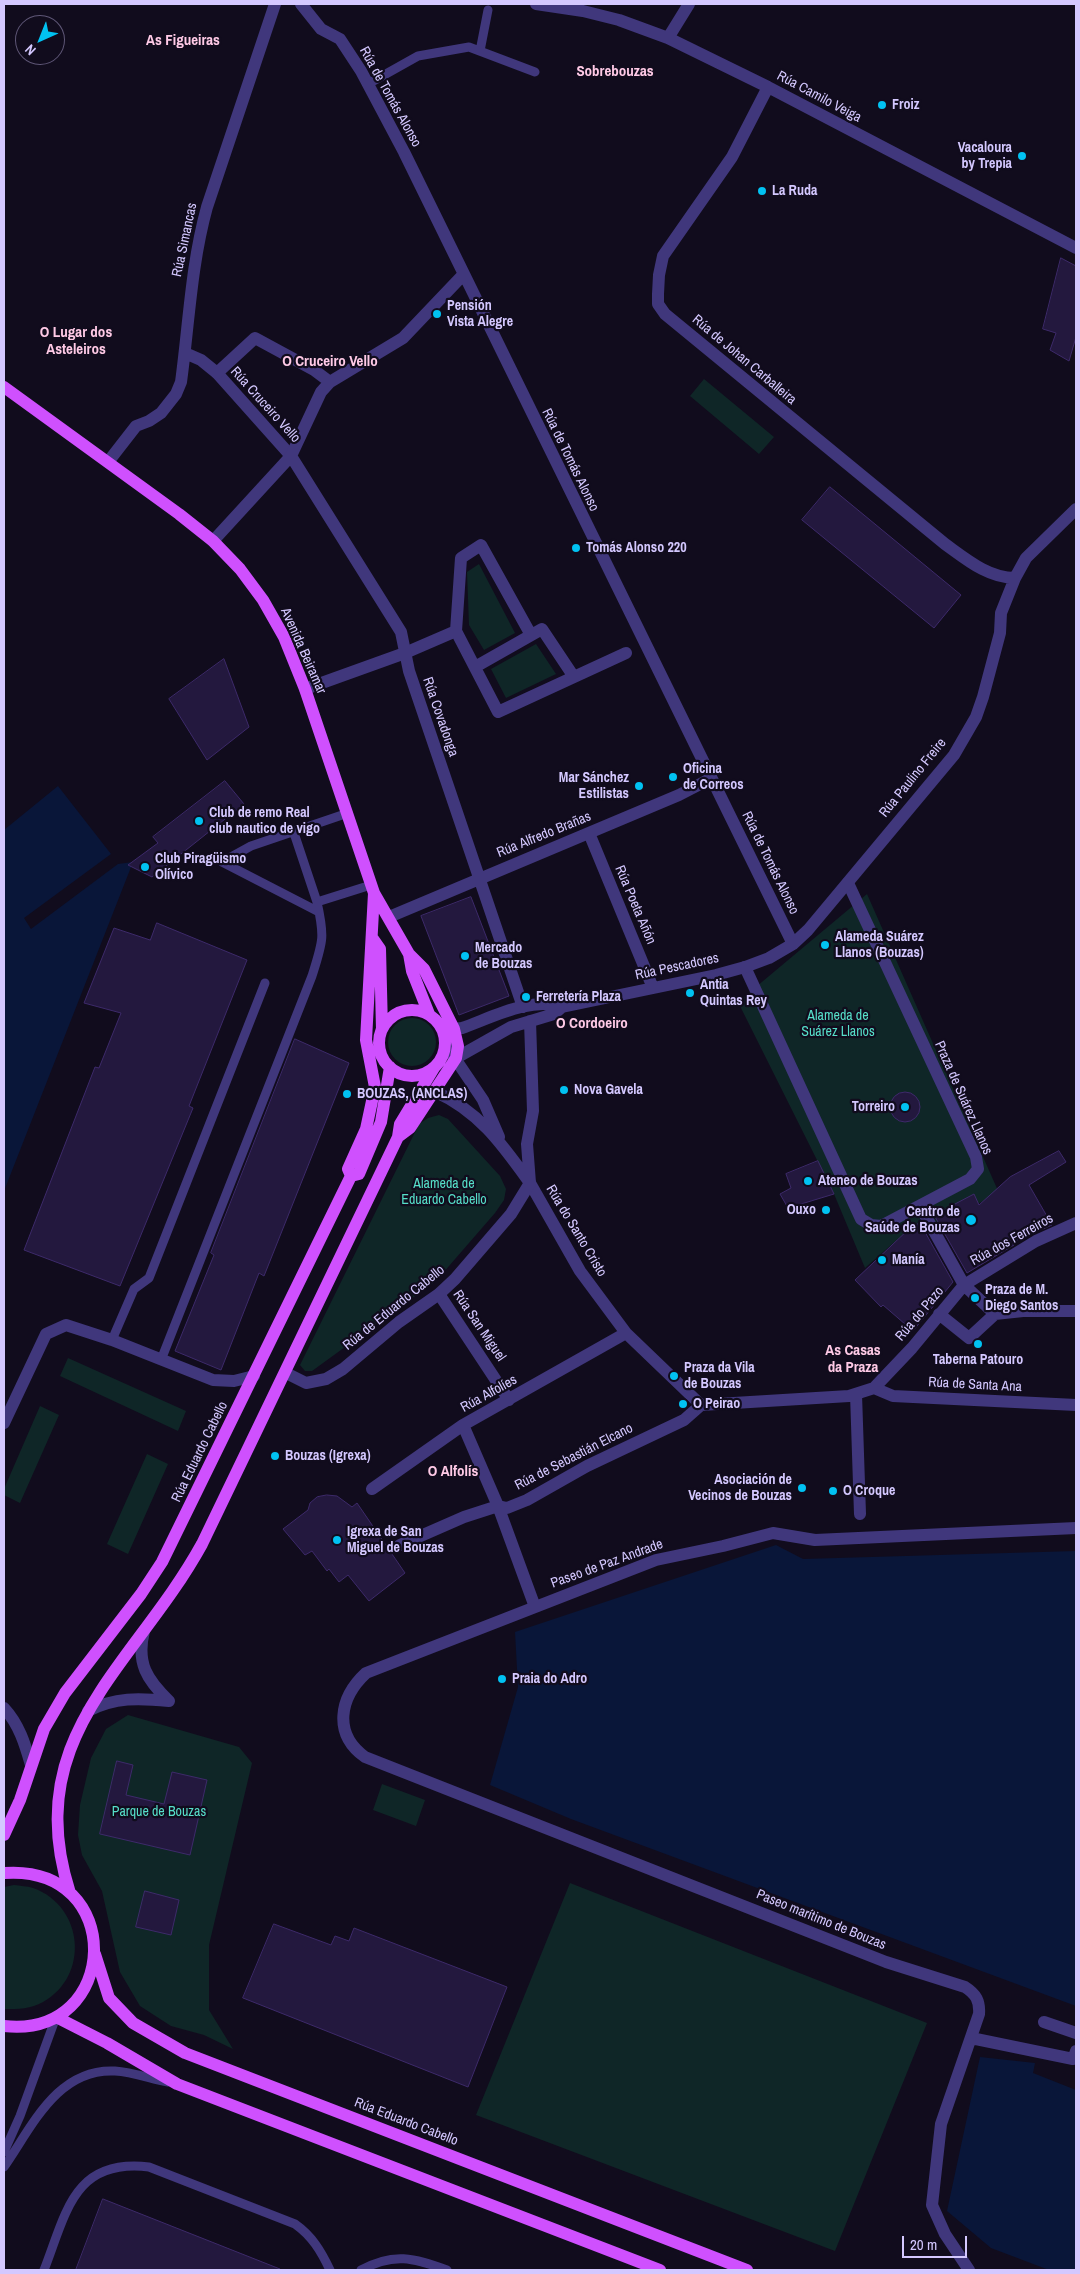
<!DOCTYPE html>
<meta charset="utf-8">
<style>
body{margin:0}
#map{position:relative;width:1080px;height:2274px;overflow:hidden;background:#110c1d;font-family:"Archivo Narrow",sans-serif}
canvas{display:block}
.frame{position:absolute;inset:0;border:5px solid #d4c8ff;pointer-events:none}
.north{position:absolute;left:15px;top:15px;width:50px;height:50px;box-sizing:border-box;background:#110c1d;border:1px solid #5f5777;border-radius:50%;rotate:224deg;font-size:14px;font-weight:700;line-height:20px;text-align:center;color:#d4c8ff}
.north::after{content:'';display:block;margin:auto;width:18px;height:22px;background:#01c2f2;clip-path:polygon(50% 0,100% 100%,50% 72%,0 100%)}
.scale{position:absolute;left:902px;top:2236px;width:65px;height:22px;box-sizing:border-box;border:2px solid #d4c8ff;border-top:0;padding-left:6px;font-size:15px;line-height:18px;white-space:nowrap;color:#d4c8ff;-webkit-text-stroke:4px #110c1d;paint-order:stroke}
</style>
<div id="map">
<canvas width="1080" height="2274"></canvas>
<div class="frame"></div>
<div class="north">N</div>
<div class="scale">20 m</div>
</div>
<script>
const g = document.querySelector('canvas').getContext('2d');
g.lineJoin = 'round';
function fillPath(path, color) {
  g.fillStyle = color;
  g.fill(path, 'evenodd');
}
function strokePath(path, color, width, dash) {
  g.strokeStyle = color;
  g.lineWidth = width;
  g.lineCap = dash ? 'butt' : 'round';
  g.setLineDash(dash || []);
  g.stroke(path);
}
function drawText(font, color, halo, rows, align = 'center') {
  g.font = font + ' "Archivo Narrow",sans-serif';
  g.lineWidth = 4.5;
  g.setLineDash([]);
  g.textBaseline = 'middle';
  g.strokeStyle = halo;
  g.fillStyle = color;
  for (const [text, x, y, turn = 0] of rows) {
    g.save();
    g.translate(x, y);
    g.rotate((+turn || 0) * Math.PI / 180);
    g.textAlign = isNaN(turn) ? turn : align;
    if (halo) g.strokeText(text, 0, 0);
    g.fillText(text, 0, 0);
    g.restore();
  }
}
fillPath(new Path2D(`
 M704,379L774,437L759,454L690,396Z
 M479,564L515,633L484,650L469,625L467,572Z
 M536,644L556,674L506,698L491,669Z
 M867,894L999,1193L922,1232L916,1223L865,1268L834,1194L738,1002Z
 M388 1042a24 24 0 1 1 48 0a24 24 0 1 1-48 0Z
 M439,1115L448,1119L500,1176L506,1189L504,1200L495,1213L436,1281L312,1371H305L300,1365L419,1124L428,1118Z
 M68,1358L186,1411L178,1431L60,1376Z
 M40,1406L59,1415L20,1503L4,1495V1489Z
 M147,1454L168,1464L128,1554L107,1544Z
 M128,1715L239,1747L252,1763L209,1945V2010L233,2049L204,2035L171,2026L140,2006L120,1972L102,1891L82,1855L78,1835L80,1805L91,1758L106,1729Z
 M382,1784L425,1800L416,1826L373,1810Z
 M570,1883L927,2023L835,2251L476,2115Z
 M14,1885C20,1886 27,1886 33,1888C84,1906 90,1976 43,2002C31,2009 18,2009 5,2009L4,1887Z`), '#0f2627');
fillPath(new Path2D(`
 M58,786L111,854L24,918L31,929L118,864L133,862L4,1191V830Z
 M776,1545L803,1559L1076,1551V2006L571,1819L490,1785L518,1687L515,1632Z
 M980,2057L1035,2063L1033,2073L1076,2090V2270H1049L991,2248L947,2211Z`), '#091639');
const building = new Path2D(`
 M1061,258L1076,266V337L1069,361L1050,350L1056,333L1043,329Z
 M830,487L961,595L934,628L802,520Z
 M224,659L249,727L207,760L169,699Z
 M225,781L244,804L152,877L128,865L158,843L153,837Z
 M471,897L509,996L459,1015L421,916Z
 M157,923L247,960L189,1106L193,1108L120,1286L24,1250L95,1067L99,1068L121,1013L84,1003L114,928L150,940Z
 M295,1039L349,1063L264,1276L259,1273L221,1370L175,1351L214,1255L211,1253Z
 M890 1107a15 15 0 1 1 30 0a15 15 0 1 1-30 0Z
 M1059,1151L1066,1162L1029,1185L1052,1225L1013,1242L1014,1245L967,1273L934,1215L974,1194L979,1205L1010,1177Z
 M818,1161L834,1194L788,1208L780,1194L791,1188L786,1174Z
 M920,1223L953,1282L913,1331L883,1305L881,1307L855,1280L910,1228Z
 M327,1495L337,1496L352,1507L357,1503L405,1573L369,1601L348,1575L339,1582L329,1569L327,1571L312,1551L305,1555L283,1529L308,1510L310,1503L317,1497Z
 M117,1761L133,1765L126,1795L164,1804L172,1772L207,1780L190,1855L100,1834Z
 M145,1891L179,1900L171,1935L136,1927Z
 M274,1924L331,1945L335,1936L349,1941L354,1928L507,1987L468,2087L243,1998Z
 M103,2199L280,2269V2270H76Z`);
fillPath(building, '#23183e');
strokePath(building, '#3d2a6a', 1);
strokePath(new Path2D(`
 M480,51L488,10
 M368,84L418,56L469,47L535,72
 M293,830L317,902
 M222,862L251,846L348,813
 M222,862L319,912
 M112,1340L134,1289L149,1278L265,983
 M161,1360L312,976C323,941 325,938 317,902L371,885
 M4,2152L20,2116L56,2017
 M4,2167C32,2127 57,2068 115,2071C133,2072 151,2079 168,2082
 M44,2270C66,2214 73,2158 149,2167L295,2224C312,2236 321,2251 330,2270
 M361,2270C394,2252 413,2258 447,2270`), '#40377c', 9);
strokePath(new Path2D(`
 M217,373L291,456
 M456,631L498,712L626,653
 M405,653L456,631L461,558L481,545L531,635
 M475,667L542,629L574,677
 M745,967L861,1219L871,1225L881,1226L970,1179L978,1169L976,1157L848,883
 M530,1183L580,1271L626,1333L701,1405
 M920,1206L964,1285L995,1314
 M439,1294L509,1400
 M939,1314L969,1338L995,1314
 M995,1314L1023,1311H1076
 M874,1388L893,1396L1076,1405
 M856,1394L860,1514
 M701,1405L849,1396L874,1388L912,1348L964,1285L1036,1241L1076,1223
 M463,1425L498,1506L535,1607
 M372,1489L463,1425L626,1333
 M400,1545L464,1517L498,1506L507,1508L527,1500L587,1466L684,1420L701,1405
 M1044,2022L1076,2033
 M971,2038L1073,2059L1076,2051
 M969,2270L945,2234L932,2205L941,2124L979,2014C980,2001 976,1994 965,1987L886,1962L365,1757C333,1734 339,1698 366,1673L656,1560L723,1546L773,1533L815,1540L1076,1528`), '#40377c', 12);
strokePath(new Path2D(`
 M301,4L321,29L340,39L361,71L404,152L793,944
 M536,4L583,11L619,20L668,38L768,87L1076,248
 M668,38L689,4
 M768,87L732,157L663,256L659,275L658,294V304L665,314L945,544C966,559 988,578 1015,578
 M185,353L201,360L217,373L255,338L314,370L330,382
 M291,456L401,632L409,671L523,1007
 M108,462L136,426L149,421L161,413L176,394L181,382C189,323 191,265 207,207L275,4
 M213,541L291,456L321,392L330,382L403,338L463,275
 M305,689L405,653
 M589,833L653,988
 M389,917L679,795L710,779
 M440,1025L454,1029L462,1028C491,1018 531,996 562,1007
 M446,1045L483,1100L499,1137
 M456,1058L511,1027L554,1014L562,1007L716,975L745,967L769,958L793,944L808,930L954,755L976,717L983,697L1000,633L1001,613L1015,578L1026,558L1076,509
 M434,1091C479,1111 502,1144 530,1183
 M286,1373L306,1383L326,1379L343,1369L399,1322L439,1294L455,1279L511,1214L530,1183L527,1144L533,1111L530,1021
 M4,1423L46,1334L66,1325L112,1340L213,1380L234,1381L254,1376
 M144,1631C136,1663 147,1680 169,1701
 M4,1708C19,1724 25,1744 31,1765
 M88,1711C115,1697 139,1698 169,1701`), '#40377c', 12);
strokePath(new Path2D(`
 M4,387L179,514L213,541L240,569L263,600L284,637L305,689L374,893L409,954L424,969L454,1029L458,1046L456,1058L410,1128L398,1137
 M373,939L380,949L382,1029
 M409,954L412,971L429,1014
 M379 1043a33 33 0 1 1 66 0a33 33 0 1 1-66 0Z
 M351,1176L348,1169L366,1129L375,1087L366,1040L374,893
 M4,1835L20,1800L44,1729L65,1693L141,1594L162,1562L351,1176L359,1174L381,1122L390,1067
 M4,1873C127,1864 121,2039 4,2026
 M70,1893C19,1736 135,1666 202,1544L398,1137L400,1124L434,1068
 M95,1954L109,1998L133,2023L185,2053L747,2270
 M56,2017L107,2043L177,2084L660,2270`), '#cf50fe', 12);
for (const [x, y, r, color] of [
 [882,105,5,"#01c2f2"],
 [1022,156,5,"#01c2f2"],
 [762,191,5,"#01c2f2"],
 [437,314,5,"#01c2f2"],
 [576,548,5,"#01c2f2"],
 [673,777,5,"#01c2f2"],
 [639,786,5,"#01c2f2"],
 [199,821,5,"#01c2f2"],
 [145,867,5,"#01c2f2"],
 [825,945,5,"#01c2f2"],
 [465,956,5,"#01c2f2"],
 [690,993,5,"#01c2f2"],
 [526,997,5,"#01c2f2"],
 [564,1090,5,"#01c2f2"],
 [347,1094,5,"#01c2f2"],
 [905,1107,5,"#01c2f2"],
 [808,1181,5,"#01c2f2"],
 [826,1210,5,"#01c2f2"],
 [971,1220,6,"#01c2f2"],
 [882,1260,5,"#01c2f2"],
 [975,1298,5,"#01c2f2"],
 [978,1344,5,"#01c2f2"],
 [674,1376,5,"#01c2f2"],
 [683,1404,5,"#01c2f2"],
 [275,1456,5,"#01c2f2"],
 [802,1488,5,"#01c2f2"],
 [833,1491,5,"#01c2f2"],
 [337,1540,5,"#01c2f2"],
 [502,1679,5,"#01c2f2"]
]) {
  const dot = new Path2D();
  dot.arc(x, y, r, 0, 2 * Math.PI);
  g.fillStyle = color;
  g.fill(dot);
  strokePath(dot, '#110c1d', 2);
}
drawText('14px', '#d4c8ff', '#110c1d', [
 ["Rúa de Tomás Alonso",390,97,61],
 ["Rúa Camilo Veiga",819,97,28],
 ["Rúa Simancas",185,240,-78],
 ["Rúa de Johan Carballeira",744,360,40],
 ["Rúa Cruceiro Vello",265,405,48],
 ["Rúa de Tomás Alonso",570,460,64],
 ["Avenida Beiramar",303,651,66],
 ["Rúa Covadonga",440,717,71],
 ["Rúa Paulino Freire",913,778,-51],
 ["Rúa Alfredo Brañas",544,835,-22],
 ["Rúa de Tomás Alonso",770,863,64],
 ["Rúa Poeta Añón",635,905,67],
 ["Rúa Pescadores",677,967,-12],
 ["Praza de Suárez Llanos",963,1098,66],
 ["Rúa do Santo Cristo",576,1231,59],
 ["Rúa dos Ferreiros",1012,1240,-29],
 ["Rúa de Eduardo Cabello",394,1308,-39],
 ["Rúa do Pazo",920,1314,-50],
 ["Rúa San Miguel",479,1326,56],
 ["Rúa de Santa Ana",975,1385,3],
 ["Rúa Alfolíes",489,1394,-29],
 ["Rúa Eduardo Cabello",200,1452,-64],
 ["Rúa de Sebastián Elcano",574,1457,-27],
 ["Paseo de Paz Andrade",607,1564,-20],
 ["Paseo marítimo de Bouzas",821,1920,22],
 ["Rúa Eduardo Cabello",406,2122,21]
]);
drawText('bold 14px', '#d4c8ff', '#110c1d', [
 ["Froiz",892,105],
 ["Vacaloura",1012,148,"right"],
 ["by Trepia",1012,164,"right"],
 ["La Ruda",772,191],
 ["Pensión",447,306],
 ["Vista Alegre",447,322],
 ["Tomás Alonso 220",586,548],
 ["Oficina",683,769],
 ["de Correos",683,785],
 ["Mar Sánchez",629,778,"right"],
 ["Estilistas",629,794,"right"],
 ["Club de remo Real",209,813],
 ["club nautico de vigo",209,829],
 ["Club Piragüismo",155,859],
 ["Olívico",155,875],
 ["Alameda Suárez",835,937],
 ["Llanos (Bouzas)",835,953],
 ["Mercado",475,948],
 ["de Bouzas",475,964],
 ["Antia",700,985],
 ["Quintas Rey",700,1001],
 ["Ferretería Plaza",536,997],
 ["Nova Gavela",574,1090],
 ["BOUZAS, (ANCLAS)",357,1094],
 ["Torreiro",895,1107,"right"],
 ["Ateneo de Bouzas",818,1181],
 ["Ouxo",816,1210,"right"],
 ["Centro de",960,1212,"right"],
 ["Saúde de Bouzas",960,1228,"right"],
 ["Manía",892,1260],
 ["Praza de M.",985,1290],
 ["Diego Santos",985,1306],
 ["Taberna Patouro",978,1360,"center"],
 ["Praza da Vila",684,1368],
 ["de Bouzas",684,1384],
 ["O Peirao",693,1404],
 ["Bouzas (Igrexa)",285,1456],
 ["Asociación de",792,1480,"right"],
 ["Vecinos de Bouzas",792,1496,"right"],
 ["O Croque",843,1491],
 ["Igrexa de San",347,1532],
 ["Miguel de Bouzas",347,1548],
 ["Praia do Adro",512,1679]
], 'left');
drawText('14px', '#56dec9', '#110c1d', [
 ["Alameda de",838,1016],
 ["Suárez Llanos",838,1032],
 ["Alameda de",444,1184],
 ["Eduardo Cabello",444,1200],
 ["Parque de Bouzas",159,1812]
]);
drawText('bold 15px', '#ffcae6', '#110c1d', [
 ["As Figueiras",183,41],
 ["Sobrebouzas",615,72],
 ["O Lugar dos",76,333],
 ["Asteleiros",76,350],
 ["O Cruceiro Vello",330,362],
 ["O Cordoeiro",592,1024],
 ["As Casas",853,1351],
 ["da Praza",853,1368],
 ["O Alfolís",453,1472]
]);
</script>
